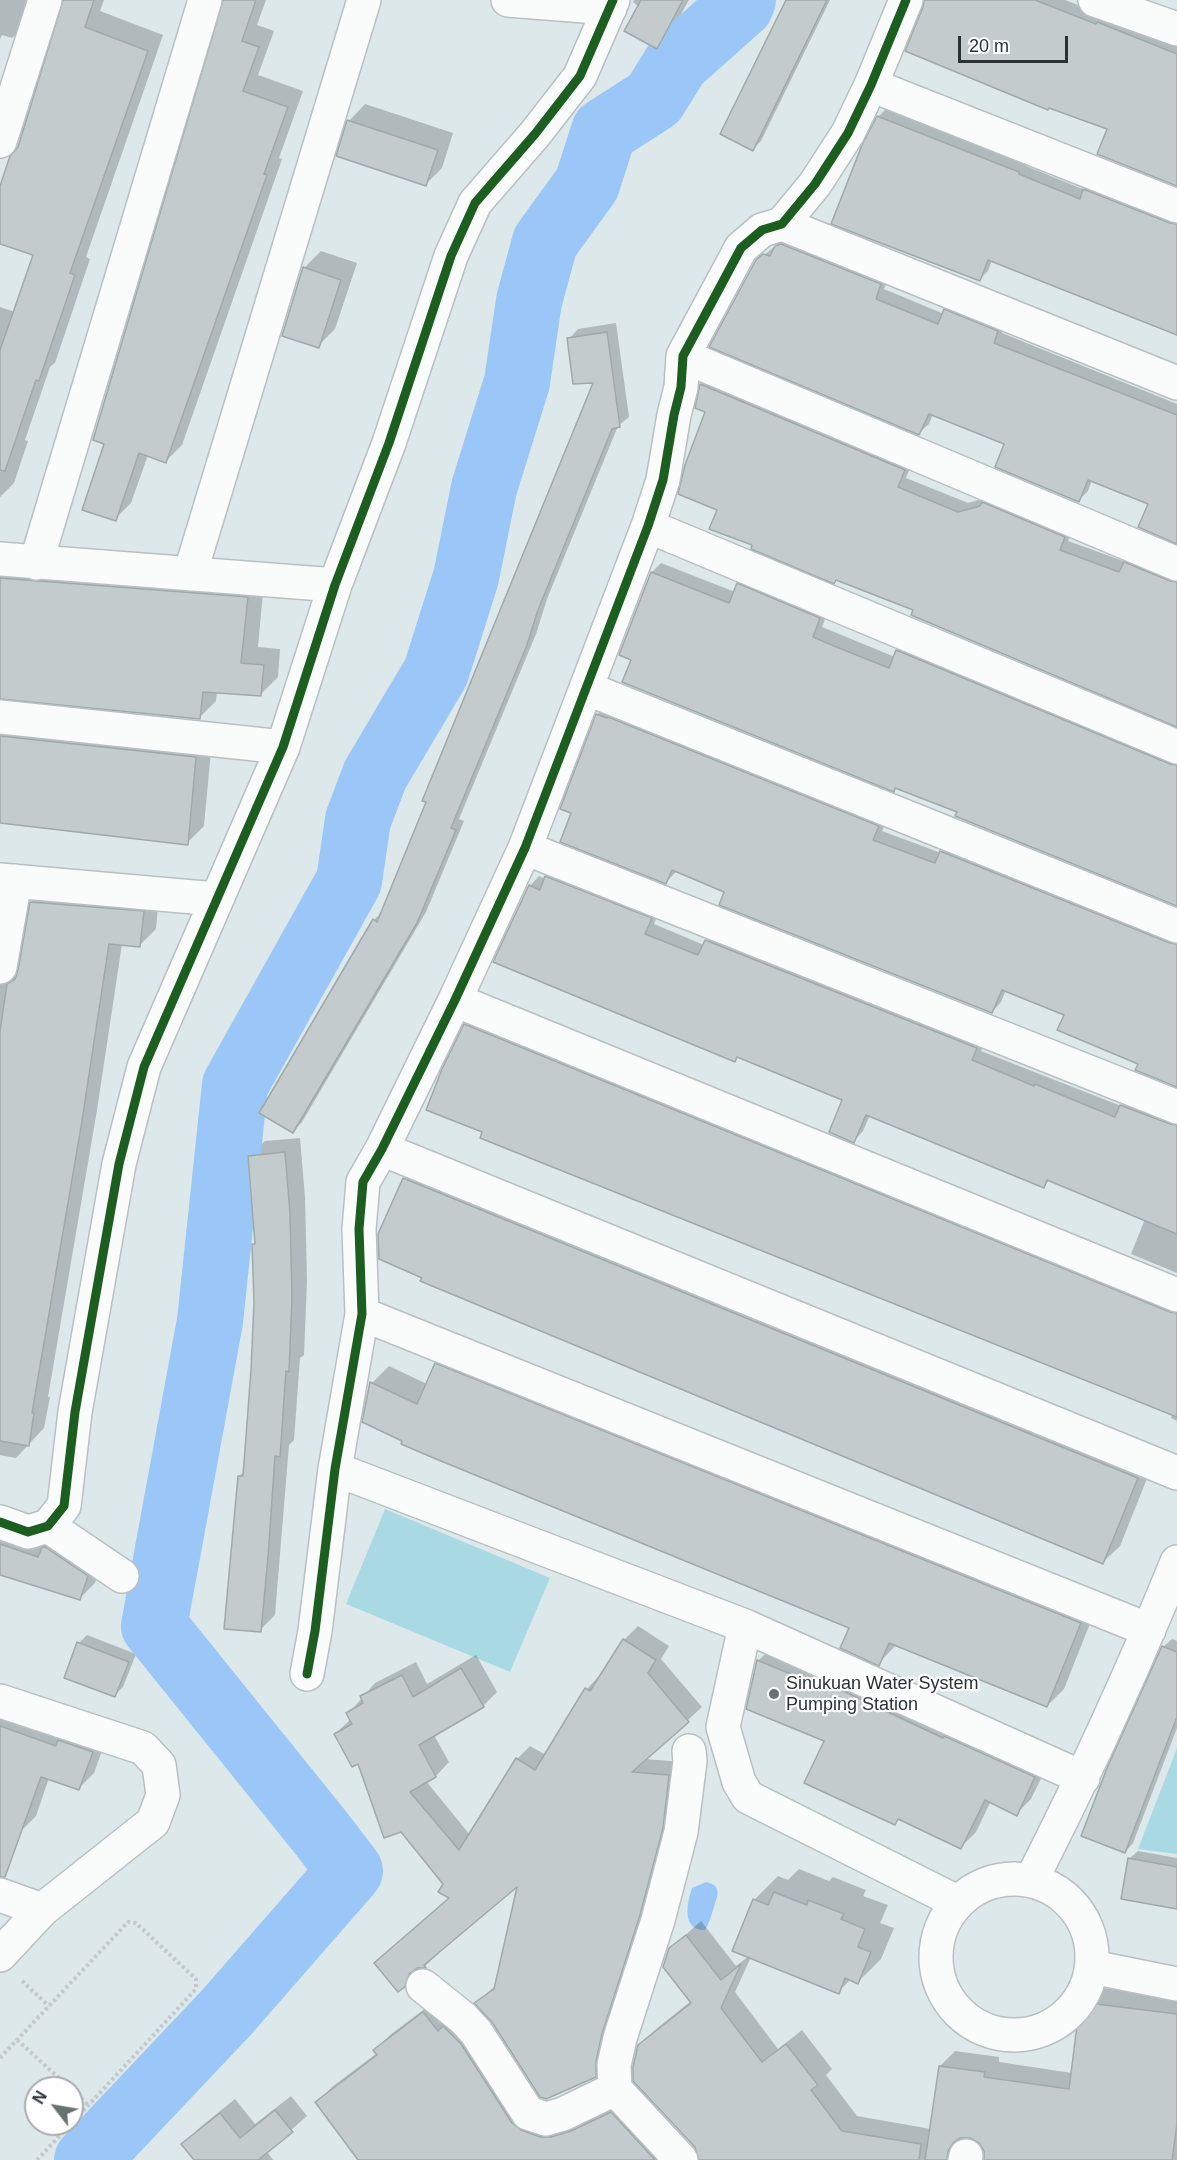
<!DOCTYPE html>
<style>
body{margin:0}
#map{position:relative;width:1177px;height:2160px;overflow:hidden;background:#dde8ea;font-family:Helvetica,sans-serif}
canvas{display:block}
.north{position:absolute;left:24px;top:2076px;width:60px;height:60px;box-sizing:border-box;background:#fff;border:2px solid #aaadad;border-radius:50%;rotate:301deg;font-size:16px;font-weight:700;line-height:24px;text-align:center;color:#2a3233}
.north::after{content:'';display:block;margin:auto;width:21px;height:27px;background:#697273;clip-path:polygon(50% 0,100% 100%,50% 72%,0 100%)}
.scale{position:absolute;left:958px;top:36px;width:110px;height:27px;box-sizing:border-box;border:3px solid #2a3233;border-top:0;padding-left:8px;font-size:18px;line-height:21px;white-space:nowrap;color:#2a3233;-webkit-text-stroke:4px #fff;paint-order:stroke}
</style>
<div id="map">
<canvas width="1177" height="2160"></canvas>
<div class="north">N</div>
<div class="scale">20 m</div>
</div>
<script>
const g = document.querySelector('canvas').getContext('2d');
g.lineJoin = 'round';
function fillPath(path, color) {
  g.fillStyle = color;
  g.fill(path, 'evenodd');
}
function strokePath(path, color, width, dash) {
  g.strokeStyle = color;
  g.lineWidth = width;
  g.lineCap = dash ? 'butt' : 'round';
  g.setLineDash(dash || []);
  g.stroke(path);
}
function drawText(font, color, halo, rows, align = 'center') {
  g.font = font + ' Helvetica,sans-serif';
  g.lineWidth = 4.5;
  g.setLineDash([]);
  g.textBaseline = 'middle';
  g.strokeStyle = halo;
  g.fillStyle = color;
  for (const [text, x, y, turn = 0] of rows) {
    g.save();
    g.translate(x, y);
    g.rotate((+turn || 0) * Math.PI / 180);
    g.textAlign = isNaN(turn) ? turn : align;
    if (halo) g.strokeText(text, 0, 0);
    g.fillText(text, 0, 0);
    g.restore();
  }
}
fillPath(new Path2D(`
 M385,1509L550,1578L510,1672L346,1604Z
 M1177,1748V1854L1138,1849Z`), '#a9dae4');
fillPath(new Path2D(`
 M706,1882C722,1885 718,1895 714,1907C711,1916 710,1922 705,1930C681,1930 687,1903 692,1888Z`), '#9ac7f7');
fillPath(new Path2D(`
 M0,0H35L28,23L12,38L2,35L0,39Z
 M65,0H104L100,11L163,35L86,257L90,259L55,363L50,367L25,440L28,441L14,483L0,497V307L15,312L35,254L0,243V190L19,147Z
 M224,0H266L257,25L274,31L258,75L303,91L279,158L282,159L182,445L166,461L148,455L131,503L115,519L106,443Z
 M634,0H689L671,32L656,47L639,7L633,2Z
 M787,0H830L761,141L753,149Z
 M926,0H1065L1177,43V184L1109,128Z
 M365,104L453,133L442,168L425,185L349,121Z
 M886,109L1027,164L1026,166L1085,190L1093,182L1177,215V335L992,260L988,271L980,279L878,117Z
 M786,237L890,275L884,289L944,314L955,301L1007,322L1002,333L1177,404V542L1150,503L1092,480L1088,491L1078,501L1006,443L933,414L929,424L919,433L757,261Z
 M321,251L357,263L335,329L318,346L304,268Z
 M616,323L629,417L618,426L547,599L536,634L459,819L464,821L426,912L302,1122L293,1131L374,920L382,912L596,381L569,339L578,329Z
 M711,375L913,460L906,478L968,503L989,497L1074,528L1068,541L1126,562L1135,553L1177,571V725L915,609L754,544L719,509L707,411L697,407L701,384Z
 M0,552L264,581L258,647L280,649L278,677L261,694L217,691L216,701L199,718L0,697Z
 M661,563L735,592L738,584L748,575L829,609L822,627L895,657L898,651L907,641L1177,754V904L959,811L897,787L893,790L633,659L652,572Z
 M607,705L888,817L882,831L941,853L951,842L1177,933V1085L1066,1014L1006,990L1001,1002L992,1012L677,871L666,882L573,812L597,715Z
 M0,709L212,740L204,826L187,843L0,823Z
 M556,867L660,909L654,924L704,945L716,931L986,1038L981,1051L1121,1106L1131,1096L1177,1114V1273L1131,1254L1145,1219L1050,1180L1044,1186L870,1115L863,1131L854,1141L844,1099L738,1056L734,1060L530,886L539,876L546,879Z
 M48,886L159,896L156,929L140,945L122,944L97,1110L48,1397H50L44,1428L16,1458L0,1455V959L14,970L20,969L32,902Z
 M475,1015L1177,1302V1421L1171,1418L1173,1413L484,1132L465,1025Z
 M300,1138L305,1197L307,1281L304,1355L300,1358L294,1440L289,1445L275,1615L260,1630L239,1476L245,1471L255,1302L254,1245L257,1242L249,1156L265,1141Z
 M421,1162L1154,1461L1120,1546L1103,1562L424,1278L404,1179Z
 M453,1347L1097,1606L1064,1689L1047,1706L896,1645L878,1664L851,1627L404,1440L364,1421L372,1383L389,1366L427,1384L436,1364Z
 M0,1525L102,1561L95,1583L80,1598L0,1573Z
 M638,1626L669,1646L661,1659L702,1707L645,1759L682,1762L609,2062L595,2076L493,2021L476,2003L496,1985L519,1883L437,1951L439,1953L425,1966L420,1967L418,1971L404,1986L390,1950L450,1897L445,1884L359,1761L335,1734L351,1719L348,1714L375,1683L416,1662L427,1684L476,1655L497,1692L483,1706L434,1735L449,1762L436,1776L426,1781L470,1835L517,1759L530,1746L546,1755L587,1689L600,1675L624,1640Z
 M87,1635L136,1654L123,1687L115,1695L79,1643Z
 M1172,1639L1177,1641V1728L1133,1843L1125,1852L1163,1647Z
 M773,1646L1049,1762L1031,1799L1016,1814L991,1801L976,1832L961,1847L900,1818L895,1823L826,1740L758,1661Z
 M0,1705L107,1737L94,1773L79,1788L49,1778L36,1816L21,1831L0,1823Z
 M1138,1851L1177,1858V1907L1129,1859Z
 M799,1869L829,1881L833,1877L866,1890L863,1896L888,1905L880,1923L894,1928L881,1959L858,1982L851,1979L838,1992L751,1957L735,1992L778,2049L802,2030L832,2069L826,2075L857,2116L931,2129L940,2066L955,2051L999,2057V2062L1072,2073L1081,2002L1096,1987L1177,1998V2160H986V2151L980,2142L970,2136L962,2137L961,2139V2149L970,2160H701V2155L639,2045L655,2030L691,2001L670,1949L701,1921L736,1966L749,1956L754,1900L778,1876L788,1880Z
 M439,1998L527,2108L626,2098L685,2160H359L317,2102L332,2087L377,2053L375,2050L390,2035Z
 M291,2096L307,2116L274,2145L268,2153L273,2160H195L183,2144L198,2129L235,2099L255,2124Z`), '#0003');
strokePath(new Path2D(`
 M87,2160L226,2013L350,1871L321,1833L154,1626L210,1321L235,1085L349,881L358,820L375,775L436,672L466,577L484,488L517,382L529,301L545,242L587,184L604,131L654,99L677,62L741,5L743,0`), '#9ac7f7', 66);
const building = new Path2D(`
 M63,0H94L85,27L148,51L70,273L75,275L39,381L36,380L5,471L0,470V350L33,255L0,244V186L10,156L18,147Z
 M223,0H256L242,41L259,47L243,91L288,107L264,174L267,175L166,463L139,453L116,521L82,510L104,444L93,440Z
 M641,0H683L657,49L624,31Z
 M786,0H827L753,151L720,134Z
 M924,0H1035L1096,24L1097,22L1177,54V186L1097,154L1107,129L1049,108L1048,110L905,51L923,7Z
 M877,116L1019,172V174L1080,199L1083,189L1170,223L1177,224V335L988,260L980,281L831,224L862,145Z
 M347,120L438,150L426,186L336,156Z
 M781,244L881,284L876,299L938,324L944,309L998,331L994,343L1177,415V544L1138,527L1148,504L1088,480L1079,502L995,467L1004,444L929,414L919,435L709,347L756,260L763,254L770,256L775,246Z
 M303,267L341,280L319,348L282,336Z
 M607,332L620,427L612,429L538,610L527,645L451,828L456,830L417,923L293,1133L259,1113L373,919L377,922L426,802L422,801L593,383L573,384L567,338Z
 M700,384L905,470L898,487L958,512L980,506L982,502L1065,537L1060,550L1119,572L1124,562L1170,581L1177,582V727L911,615L913,610L836,580L834,584L751,549L752,545L709,529L717,510L678,494L685,465L705,412L695,408Z
 M651,572L729,603L737,583L820,618L813,637L834,646L889,668L896,650L1170,764L1177,765V906L955,816L957,812L895,788L894,792L622,682L631,660L619,655Z
 M0,578L248,597L241,663L264,665L261,696L203,692L200,719L0,699Z
 M596,714L607,718L608,717L879,826L873,840L935,863L940,851L1170,943L1177,944V1087L1135,1070L1138,1064L1057,1030L1064,1015L1002,990L992,1013L719,905L724,892L672,870L666,884L560,842L571,813L560,809Z
 M0,736L196,757L188,845L0,823Z
 M545,876L652,918L645,934L698,955L705,940L977,1048L972,1060L1034,1086L1035,1084L1115,1117L1120,1105L1170,1124L1177,1125V1234L1047,1180L1044,1188L866,1115L854,1143L829,1132L842,1100L737,1057L735,1062L493,962L529,885L540,890Z
 M30,902L144,911L140,947L109,944L81,1127L32,1413H34L29,1446L0,1441V1031L7,984L15,979L18,970Z
 M464,1024L1170,1312L1177,1313V1417L480,1138L482,1132L426,1110L442,1069Z
 M285,1152L290,1213L292,1297L289,1372L286,1371L280,1457L275,1456L268,1557L261,1632L224,1629L238,1476H243L251,1370L254,1302L252,1244H255L248,1156Z
 M403,1178L1138,1478L1103,1564L420,1281L422,1278L379,1259L378,1234Z
 M435,1363L1081,1623L1047,1707L889,1643L879,1666L840,1648L849,1628L436,1459L401,1444L402,1441L362,1422L370,1382L417,1404Z
 M0,1544L38,1557L42,1547H45L88,1576L80,1600L0,1575Z
 M623,1639L656,1660L648,1673L689,1722L632,1772L669,1775L663,1828L640,1915L602,2034L596,2061V2077L546,2099L540,2097L492,2022L474,2003L494,1989L517,1887L424,1965L426,1968H417L409,1974L405,1987L398,1992L374,1963L449,1898L438,1892L443,1884L401,1832L384,1838L358,1764L352,1767L334,1734L352,1724L346,1713L363,1703L360,1696L402,1675L413,1697L461,1668L484,1707L419,1745L436,1777L410,1792L459,1850L516,1758L535,1770L585,1688L590,1691Z
 M77,1642L129,1662L115,1697L64,1678Z
 M1162,1646L1177,1652V1717L1125,1853L1081,1836L1107,1768Z
 M757,1660L822,1687L824,1682L943,1738L944,1736L1035,1777L1017,1816L985,1800L961,1849L898,1819L895,1825L804,1783L824,1741L746,1709Z
 M0,1726L56,1746L58,1740L93,1752L79,1790L41,1777L5,1877H0Z
 M1128,1858L1177,1867V1909L1121,1899Z
 M774,1892L807,1905L808,1900L844,1914L841,1919L865,1929L858,1947L871,1952L858,1984L845,1978L839,1994L732,1951L753,1899L768,1905Z
 M686,1935L721,1980L741,1964L721,2008L762,2062L786,2044L818,2085L811,2090L842,2131L921,2144L919,2160H699L695,2147L633,2081V2067L638,2045L691,2003L663,1967L669,1948Z
 M1080,2002L1177,2014V2124L1172,2160H984V2151L979,2143L970,2138H960L953,2143L948,2151L947,2160H925L939,2066L985,2072L984,2077L1069,2089Z
 M423,2012L438,2031L443,2026L461,2044L512,2123L521,2130L540,2137H551L571,2131L611,2112L655,2160H358L315,2102L377,2055L373,2050Z
 M275,2110L293,2132L258,2160H194L181,2144L220,2113L240,2138Z`);
fillPath(building, '#c3cbcc');
strokePath(building, '#a0a9a9', 1.5);
const minor = new Path2D(`
 M508,0L610,8
 M1095,0L1177,29
 M871,85L1177,206
 M0,141L45,0
 M782,224L1177,383
 M683,356L1177,564
 M648,526L1177,747
 M0,559L335,585
 M36,563L205,0
 M190,574L364,0
 M586,688L1177,926
 M0,717L283,747
 M525,848L1177,1107
 M0,880L216,899
 M0,967L15,881
 M455,1000L1177,1295
 M382,1149L1177,1473
 M362,1314L1149,1630
 M335,1469L745,1626L1083,1778
 M0,1522L28,1532L48,1526L64,1506L75,1412L119,1164L144,1067L283,747L335,585L389,443L451,256L475,203L535,134L580,76L613,0
 M48,1526L122,1576
 M745,1626L723,1727L739,1782L748,1797L957,1902
 M307,1674L315,1631L335,1469L362,1314L359,1229L363,1182L382,1149L455,1000L525,848L648,526L663,480L674,415L681,387L683,356L741,248L762,230L782,224L815,184L848,133L871,85L906,0
 M0,1701L143,1748L159,1765L163,1795L153,1822L42,1910L0,1955
 M936 1957a78 78 0 1 1 156 0a78 78 0 1 1-156 0Z
 M1032,1879C1085,1775 1133,1670 1177,1562
 M0,1895L42,1910
 M1092,1967L1177,1984
 M423,1986L463,2018L476,2032L528,2113L546,2119L563,2114L615,2089
 M681,2160L615,2089L614,2065L620,2038L658,1920L681,1832L690,1761L689,1751
 M965,2160L966,2156`);
strokePath(minor, '#b8c0c2', 36);
strokePath(new Path2D(`
 M22,1981L49,2006
 M17,2040L70,2088
 M0,2058L128,1922L136,1923L196,1979V1989L72,2123
 M72,2090L88,2105
 M37,2160L71,2124`), '#c4c8c8', 4, [3, 3]);
strokePath(minor, '#fafcfc', 33);
strokePath(new Path2D(`
 M0,1522L28,1532L48,1526L64,1506L75,1412L119,1164L144,1067L283,747L335,585L389,443L451,256L475,203L535,134L580,76L613,0
 M307,1674L315,1631L335,1469L362,1314L359,1229L363,1182L382,1149L455,1000L525,848L648,526L663,480L674,415L681,387L683,356L741,248L762,230L782,224L815,184L848,133L871,85L906,0`), '#1b5e20', 9);
for (const [x, y, r, color] of [
 [774,1694,6,"#697273"]
]) {
  const dot = new Path2D();
  dot.arc(x, y, r, 0, 2 * Math.PI);
  g.fillStyle = color;
  g.fill(dot);
  strokePath(dot, '#fff', 2);
}
drawText('18px', '#2a3233', '#fff', [
 ["Sinukuan Water System",786,1684],
 ["Pumping Station",786,1705]
], 'left');
</script>
